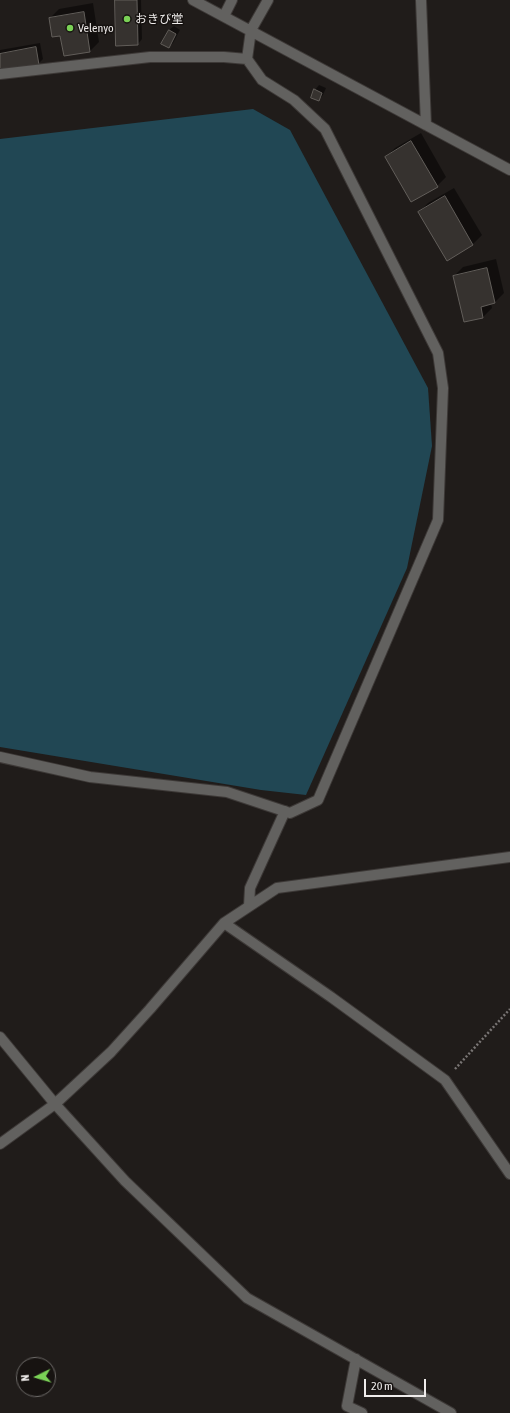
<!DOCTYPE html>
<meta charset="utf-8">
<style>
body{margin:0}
#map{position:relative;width:510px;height:1413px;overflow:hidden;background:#201c1a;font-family:"Asap Condensed",sans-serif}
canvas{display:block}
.north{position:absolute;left:16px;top:1357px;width:40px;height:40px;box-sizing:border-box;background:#171311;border:1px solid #6d6a68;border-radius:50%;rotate:265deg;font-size:11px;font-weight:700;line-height:16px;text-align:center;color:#efeceb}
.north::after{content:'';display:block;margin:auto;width:14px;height:18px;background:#7ad156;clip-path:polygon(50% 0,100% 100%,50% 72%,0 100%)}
.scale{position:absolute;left:364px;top:1379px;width:62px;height:18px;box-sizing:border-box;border:2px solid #efeceb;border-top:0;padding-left:5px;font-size:12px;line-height:14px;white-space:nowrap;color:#efeceb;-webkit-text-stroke:3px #171311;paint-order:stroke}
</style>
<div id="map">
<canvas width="510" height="1413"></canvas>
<div class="north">N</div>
<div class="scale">20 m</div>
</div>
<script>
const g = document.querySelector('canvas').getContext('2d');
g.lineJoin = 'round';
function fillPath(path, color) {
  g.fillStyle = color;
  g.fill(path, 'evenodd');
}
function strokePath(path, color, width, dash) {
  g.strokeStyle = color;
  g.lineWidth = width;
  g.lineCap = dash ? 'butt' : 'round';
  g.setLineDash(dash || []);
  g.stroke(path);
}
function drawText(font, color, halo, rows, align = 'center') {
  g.font = font + ' "Asap Condensed","Noto Sans JP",sans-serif';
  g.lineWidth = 3;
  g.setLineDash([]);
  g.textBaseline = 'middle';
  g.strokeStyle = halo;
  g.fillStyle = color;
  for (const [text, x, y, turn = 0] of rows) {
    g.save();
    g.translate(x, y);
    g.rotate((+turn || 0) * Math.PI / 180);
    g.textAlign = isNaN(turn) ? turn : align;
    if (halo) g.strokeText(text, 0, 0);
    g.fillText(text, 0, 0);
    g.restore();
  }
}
fillPath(new Path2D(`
 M253,109L290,130L428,388L432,446L407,568L306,795L261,790L0,747V139Z`), '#214754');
fillPath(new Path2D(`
 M116,0H141L142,39L138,44L117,45Z
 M93,3L99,42L90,51L50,18L59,9Z
 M174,26L180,30L173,43L169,47V30Z
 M40,43L43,59L38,64L0,71V50Z
 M319,85L326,88L323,95L319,100L315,90Z
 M421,133L446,177L437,186L386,157L395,148Z
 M454,188L482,235L473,244L447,260L419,212L428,203Z
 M496,259L504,293L495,302L491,303L492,308L483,317L454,276L463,267Z`), '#0007');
const building = new Path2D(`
 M115,0H137L138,45L116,46Z
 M84,12L90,52L64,56L60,36L52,37L49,18Z
 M169,30L176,34L169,48L161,44Z
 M36,47L39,65L0,72V54Z
 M314,89L322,93L319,101L311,98Z
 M411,141L438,187L411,202L385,157Z
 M445,196L473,245L447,261L418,212Z
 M487,268L495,303L481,307L483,318L464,322L453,276Z`);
fillPath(building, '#36322f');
strokePath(building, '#625e5a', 1);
const minor = new Path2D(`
 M193,0L510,170
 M421,0L426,125
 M224,16L232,0
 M0,74L150,57H224L247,59L251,30L268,0
 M0,757L90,777L227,792L290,813L318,800L438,520L443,388L438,353L325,129L294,100L262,80L247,59
 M249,906L250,888L285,811
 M224,923L331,997L445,1080L510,1174
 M0,1037L55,1104L125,1181L247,1298L451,1413
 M0,1144L55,1104L111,1052L150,1009L224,923L277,888L510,857
 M356,1359L347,1406L362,1413`);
strokePath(minor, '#3d3937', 12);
strokePath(new Path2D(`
 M455,1069L510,1009`), '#797574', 2.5, [2, 2]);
strokePath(minor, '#62615f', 10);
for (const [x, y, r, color] of [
 [127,19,4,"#7ad156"],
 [70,28,4,"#7ad156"]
]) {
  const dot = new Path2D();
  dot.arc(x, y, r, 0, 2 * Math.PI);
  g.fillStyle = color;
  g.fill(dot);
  strokePath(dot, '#171311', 1.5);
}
drawText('12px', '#efeceb', '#171311', [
 ["おきび堂",135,19],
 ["Velenyo",78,28]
], 'left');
</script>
